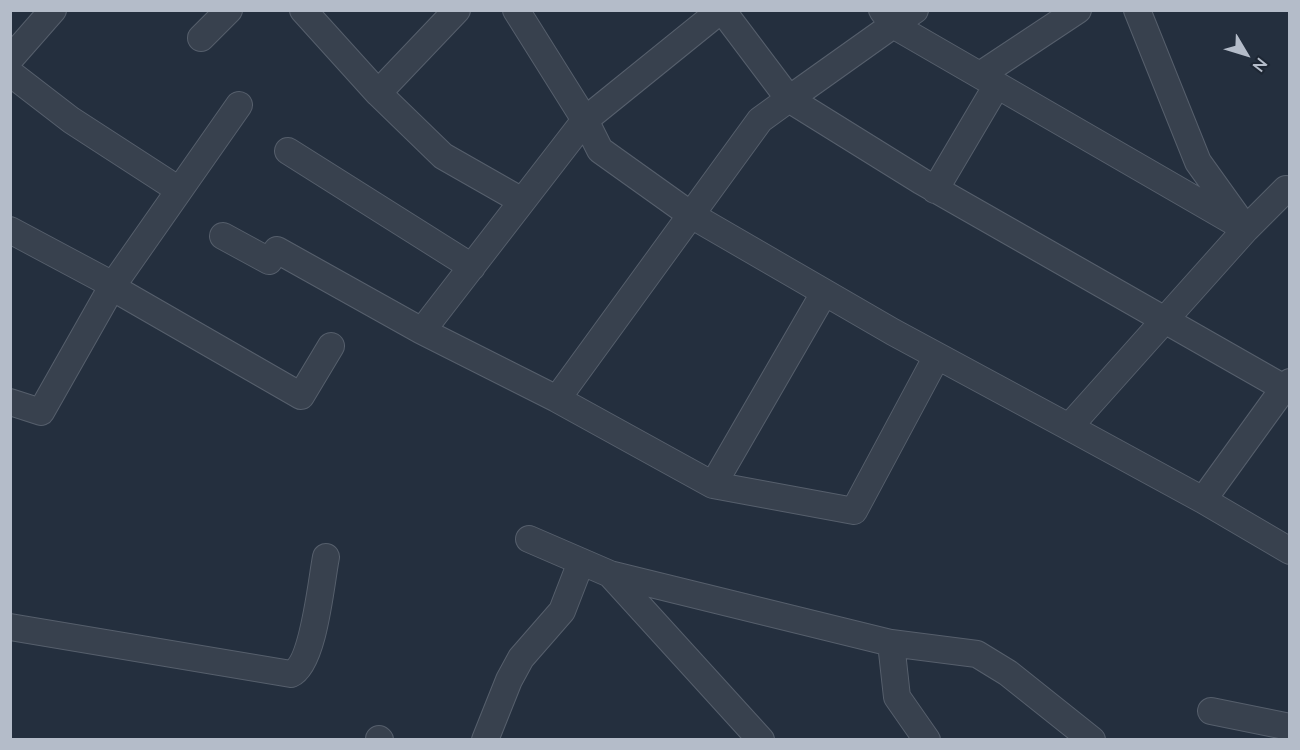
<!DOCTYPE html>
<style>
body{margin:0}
#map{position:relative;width:1300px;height:750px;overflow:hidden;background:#242f3e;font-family:Lato,sans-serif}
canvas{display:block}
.frame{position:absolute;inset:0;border:12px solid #b4bcc9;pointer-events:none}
.north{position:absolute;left:1216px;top:24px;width:60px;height:60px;-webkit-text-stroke:4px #1d2633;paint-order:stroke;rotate:128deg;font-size:16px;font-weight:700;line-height:24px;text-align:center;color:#b4bcc9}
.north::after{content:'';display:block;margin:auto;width:21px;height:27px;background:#b4bcc9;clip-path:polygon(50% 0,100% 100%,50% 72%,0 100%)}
</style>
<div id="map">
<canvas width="1300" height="750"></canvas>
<div class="frame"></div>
<div class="north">N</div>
</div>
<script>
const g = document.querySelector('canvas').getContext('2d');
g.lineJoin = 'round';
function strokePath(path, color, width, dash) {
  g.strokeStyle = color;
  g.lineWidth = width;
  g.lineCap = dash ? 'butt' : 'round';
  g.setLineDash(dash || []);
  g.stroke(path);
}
const street = new Path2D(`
 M303,10L378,93L443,156L522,201
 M516,10L585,120L600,150L691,215L893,332L1069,427L1246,229L1198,162L1137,10
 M882,10L893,25L915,10
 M201,38L229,10
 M10,59L53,10
 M10,73L71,120L179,190
 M980,75L1078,10
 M378,93L457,10
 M288,151L472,267
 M1286,189L1246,229L893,25L789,99L921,181L1284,388L1290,382
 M935,190L997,85
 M10,230L113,285L122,293L301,396L331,346
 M223,236L269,261L277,250L422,331L585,120L721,10
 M824,293L713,485L854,511L937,356
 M422,331L557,399L760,120L789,99L722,10
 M557,399L713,485
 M10,402L41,412L113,285L239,105
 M1069,427L1203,500L1284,388
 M1203,500L1290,551
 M529,539L610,574L761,740
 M610,574L891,643L977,654L1008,673L1092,740
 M10,627L291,674C314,664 321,582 326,557
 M891,643L897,697L927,740
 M1211,711L1290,727
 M379,739L380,740
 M485,740L509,680L521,658L562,611L581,562`);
strokePath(street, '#565f6c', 28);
strokePath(street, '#38414e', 26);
</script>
